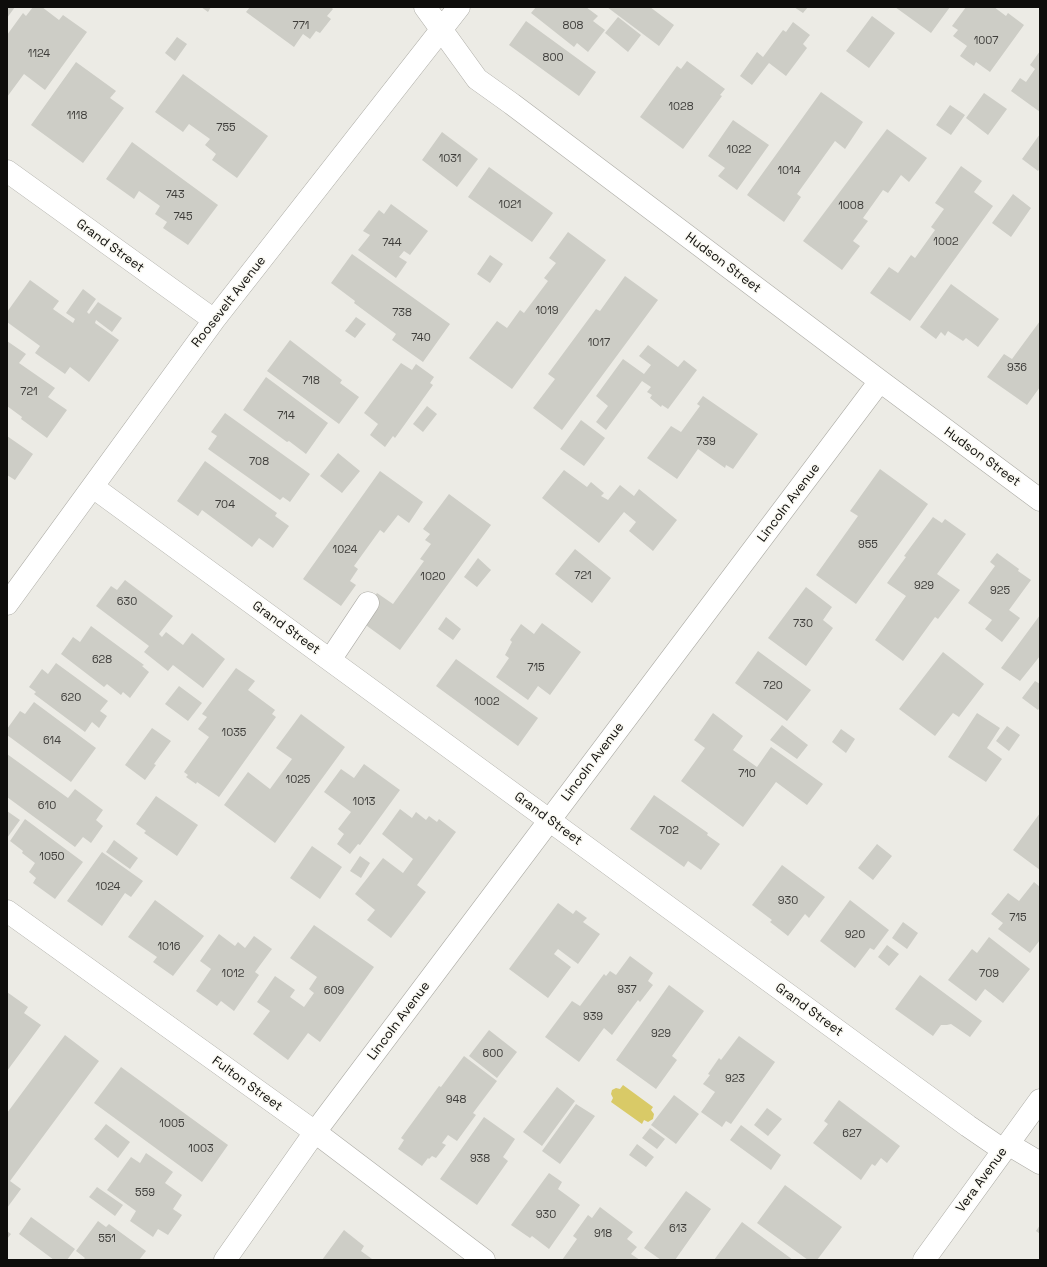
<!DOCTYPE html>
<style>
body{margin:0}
#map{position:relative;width:1047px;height:1267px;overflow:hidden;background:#ecebe5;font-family:"Space Grotesk",sans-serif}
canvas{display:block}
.frame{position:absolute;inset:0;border:8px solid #0e0d0b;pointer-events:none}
</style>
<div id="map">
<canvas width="1047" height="1267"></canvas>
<div class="frame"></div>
</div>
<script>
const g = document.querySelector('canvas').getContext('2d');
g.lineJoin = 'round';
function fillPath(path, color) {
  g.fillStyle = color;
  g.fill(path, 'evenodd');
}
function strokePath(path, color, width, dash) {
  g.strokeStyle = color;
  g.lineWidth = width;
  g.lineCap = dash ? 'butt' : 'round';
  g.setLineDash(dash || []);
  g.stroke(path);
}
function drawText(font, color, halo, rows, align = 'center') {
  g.font = font + ' "Space Grotesk",sans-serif';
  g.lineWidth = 3;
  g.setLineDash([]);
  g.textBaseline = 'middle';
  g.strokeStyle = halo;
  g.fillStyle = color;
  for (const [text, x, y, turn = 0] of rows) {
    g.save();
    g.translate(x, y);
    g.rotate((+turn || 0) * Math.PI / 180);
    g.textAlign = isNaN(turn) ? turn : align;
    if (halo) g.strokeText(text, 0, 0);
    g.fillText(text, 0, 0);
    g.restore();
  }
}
fillPath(new Path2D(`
 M623,1085L653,1107L651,1110L654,1114L653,1119L648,1122L644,1120L642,1124L611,1102L613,1098L611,1094L612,1090L616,1088L620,1089Z`), '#d9ca67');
fillPath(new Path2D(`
 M7,7H15L7,18Z
 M33,7H42L59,20L63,15L87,32L45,90L24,74L7,97V35L23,13L26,16Z
 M201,7H211L208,12Z
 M250,7H331L333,9L327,16L331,19L320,33L316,31L310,39L303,34L294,47L246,12Z
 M536,7H586L598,16L593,21L605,30L588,52L577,43L574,47L531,13Z
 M607,7H650L674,25L659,46Z
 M794,7H808L803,13Z
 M895,7H950L931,33Z
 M966,7H994L1006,16L1008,13L1024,25L990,72L976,62L974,66L960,56L967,46L953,36L958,30L952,26Z
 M872,16L895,33L869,68L846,51Z
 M618,17L641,35L628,52L605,33Z
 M526,21L596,72L579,96L509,45Z
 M793,22L810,35L803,44L807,48L786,76L769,63L752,85L740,76L757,52L763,57L783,30L786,32Z
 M177,37L187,44L175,61L165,53Z
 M1040,51V112L1011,91L1020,78L1026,82L1035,69L1030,65Z
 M687,61L725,89L720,95L722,96L683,149L640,117L677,66L681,69Z
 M76,62L116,91L110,98L124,108L83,163L31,125Z
 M183,74L268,136L237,178L212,160L216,154L205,145L210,139L189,124L183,132L155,112Z
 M821,92L863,122L845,149L835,141L797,194L801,197L784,222L747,195Z
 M984,93L1007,109L988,135L966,118Z
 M950,105L965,115L951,135L936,125Z
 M733,120L769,145L737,190L718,176L725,168L708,156Z
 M887,129L927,158L909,182L901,175L888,193L883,190L863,218L868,221L853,241L860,246L842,270L803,241Z
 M442,132L478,159L457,187L422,160Z
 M1040,134V168L1038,171L1022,159Z
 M132,142L218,205L188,245L163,228L167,222L155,214L160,206L139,191L134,199L106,179Z
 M961,166L982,181L974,192L993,206L910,321L870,293L889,267L898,273L911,255L915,258L935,230L931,227L944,209L935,203Z
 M489,167L553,213L532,242L468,197Z
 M1013,194L1031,208L1011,237L992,223Z
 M391,204L428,231L410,255L404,251L399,257L407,262L396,278L358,250L370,235L363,231L379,210L384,214Z
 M568,232L606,260L512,389L469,358L497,321L507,328L520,310L524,313L548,281L544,278L556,263L549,258Z
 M352,254L450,324L423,362L392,340L396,334L354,303L355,301L331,283Z
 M490,255L503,264L490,283L477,274Z
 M625,276L658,300L562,430L533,408L555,379L548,374L596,309L600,311Z
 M30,280L59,301L53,309L73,323L75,319L66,313L83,289L96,299L87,312L89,314L98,302L122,318L112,332L96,320L95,323L119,340L89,382L70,367L65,374L35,353L40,346L7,322V312Z
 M951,284L999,319L978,347L966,338L963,341L948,331L945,336L941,332L936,339L920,327Z
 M356,317L366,324L355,338L345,331Z
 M1040,321V387L1027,405L987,377L1004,354L1012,359Z
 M290,340L342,380L340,383L359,397L339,424L267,371Z
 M7,341L26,354L19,363L55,388L48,397L67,410L47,438L21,419L22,417L7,406Z
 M648,345L678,367L684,360L697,370L668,409L662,405L661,407L650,398L652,395L647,392L651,387L642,381L606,430L596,422L608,406L596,396L623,359L644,374L651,365L639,356Z
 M401,363L412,370L416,364L434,377L430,383L433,385L395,438L393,436L385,447L370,435L378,424L364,413Z
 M266,377L328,423L306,454L289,441L287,442L243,410Z
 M703,396L758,434L733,469L726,465L725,468L698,449L677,479L647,458L671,426L681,432L700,406L697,404Z
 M427,406L437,414L423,432L413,424Z
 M225,413L310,474L290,502L283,497L280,500L208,449L217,436L211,432Z
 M581,420L605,438L584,466L560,449Z
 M7,436L33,454L15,480L7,475Z
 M338,453L360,471L342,493L320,476Z
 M205,461L277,513L275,516L289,526L273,548L259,538L252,547L202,510L198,516L177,501Z
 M880,469L928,504L856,604L816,575L858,516L850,511Z
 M564,470L587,487L591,482L604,493L601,496L608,500L620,485L634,496L639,489L677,520L653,551L629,531L636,522L624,512L599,543L542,498Z
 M380,471L423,502L409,523L398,515L384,533L380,530L354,566L358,569L350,581L356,585L341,606L303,579Z
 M449,494L491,525L400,650L363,623L370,603L377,593L393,604L424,561L420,559L431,544L425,540L430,534L423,529Z
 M933,517L942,523L945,519L966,534L937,574L960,590L938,619L935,617L903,661L875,640L906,596L887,583L906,557L904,556Z
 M575,549L611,578L592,603L555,574Z
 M997,553L1019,569L1018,571L1031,580L1009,610L1020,618L1002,642L985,629L992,620L968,603L995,566L990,562Z
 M478,558L491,570L477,587L464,577Z
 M125,580L173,616L159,634L162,637L166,632L183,645L192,633L225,659L203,688L173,665L168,671L144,652L149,646L96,606L111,586L117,590Z
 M806,587L832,607L823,620L833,628L806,666L768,638Z
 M1040,615V656L1020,681L1001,668Z
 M446,617L461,629L453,640L438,629Z
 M542,623L581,652L550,695L538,686L528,700L496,677L509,658L505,655L512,642L510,640L521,624L534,634Z
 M91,626L144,665L142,666L149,672L130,698L123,692L121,695L107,684L104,687L61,654L73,637L80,642Z
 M758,651L811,690L787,721L735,683Z
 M943,652L984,684L959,717L953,713L935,736L899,709Z
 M456,659L538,718L518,746L436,686Z
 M56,663L108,701L100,711L107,716L99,728L92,722L85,732L34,694L36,692L29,687L42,669L48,674Z
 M236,668L255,681L248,690L275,710L272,714L276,717L219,797L197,782L196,784L186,777L188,775L184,772L209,737L198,729L207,717L202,714Z
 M1035,681L1040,684V707L1038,710L1022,698Z
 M179,686L202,703L188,721L165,704Z
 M34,702L96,748L71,782L7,735V729L20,711L25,714Z
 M713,713L743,736L733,750L757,767L771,747L823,784L807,805L776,782L743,827L681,781L705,748L694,740Z
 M977,713L1000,728L987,748L1002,759L986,782L948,757Z
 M301,714L345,747L275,843L224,805L248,772L270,789L292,759L276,748Z
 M782,725L808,745L797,759L770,740Z
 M1007,726L1020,735L1009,751L996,741Z
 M152,728L171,741L154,764L156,765L145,780L125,765Z
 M841,729L855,739L846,753L832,742Z
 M7,754L68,798L75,789L103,810L96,820L103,826L91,843L83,837L75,847L7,797Z
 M364,764L400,790L360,845L358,844L350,854L337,844L344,834L338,829L351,812L324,792L341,769L354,778Z
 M654,795L708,833L707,835L720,844L701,870L688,861L684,867L630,829Z
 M156,796L198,825L177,856L144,833L146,831L136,824Z
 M400,809L412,818L416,812L426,820L429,816L437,822L439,819L456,832L417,885L426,892L391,938L367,920L375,910L355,894L383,858L403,873L413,859L382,834Z
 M7,811L20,820L7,838Z
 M1040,813V870L1013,850Z
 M25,819L83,862L55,899L33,883L36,878L29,872L35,863L22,853L23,851L10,841Z
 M114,840L138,858L130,869L106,852Z
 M877,844L892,856L873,880L858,868Z
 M312,846L342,867L320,899L290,878Z
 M102,852L143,881L131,897L125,893L102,926L67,901Z
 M360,856L370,863L361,878L350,871Z
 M782,865L825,897L809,918L805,914L788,936L770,922L772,920L752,905Z
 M1034,882L1040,887V940L1030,953L998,929L1003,923L991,914L1008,893L1019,901Z
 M155,900L204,936L173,976L153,962L157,957L128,937Z
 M850,900L889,930L874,950L870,948L855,968L820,941Z
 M558,903L573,914L576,910L587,918L583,922L600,934L578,964L558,949L554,954L571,967L548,998L509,969Z
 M903,922L918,933L907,949L892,938Z
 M314,925L374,967L320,1042L308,1033L288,1060L253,1034L270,1011L257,1002L275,976L295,990L290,997L304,1007L314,993L309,989L317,977L290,958Z
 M219,934L235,946L238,942L245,948L254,936L272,949L255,972L259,975L234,1011L221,1001L217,1006L196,991L211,969L200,961Z
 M989,937L1030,969L1003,1003L985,989L976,1001L948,980L972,949L977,953Z
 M887,945L899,954L889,966L878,957Z
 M630,956L653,973L648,981L653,985L640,1002L638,1000L612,1035L604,1028L579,1062L545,1037L572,1001L580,1006L604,974L606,976L610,971L616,975Z
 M920,975L982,1021L970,1037L951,1024L947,1025H941L933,1036L895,1009Z
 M669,985L704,1011L672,1056L677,1060L656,1089L616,1060Z
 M7,992L28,1007L24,1013L41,1025L7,1071Z
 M489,1030L517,1052L497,1078L469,1056Z
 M65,1035L99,1061L10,1181L21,1189L7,1208V1113Z
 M739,1036L775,1062L731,1124L726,1121L722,1127L701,1112L715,1092L703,1084L710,1075L708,1074L719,1058L721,1060Z
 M464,1056L497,1081L473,1113L476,1115L457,1141L448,1135L442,1143L446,1145L436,1158L432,1156L429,1159L428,1158L422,1166L398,1149L404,1140L401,1138L439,1086L441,1087Z
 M121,1067L228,1145L202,1182L94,1103Z
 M557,1087L575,1101L542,1146L523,1132Z
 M674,1095L699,1114L676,1144L651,1125Z
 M839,1100L900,1146L887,1163L881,1158L875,1166L872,1164L861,1180L813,1143L828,1124L824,1121Z
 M576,1104L595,1116L560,1164L542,1151Z
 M767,1108L782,1119L768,1136L754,1125Z
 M484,1117L515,1139L503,1157L508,1161L477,1205L440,1179Z
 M106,1124L130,1142L118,1158L94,1139Z
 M741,1125L781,1155L771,1170L730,1140Z
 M650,1128L665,1139L657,1149L642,1138Z
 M637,1144L654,1157L646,1167L629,1155Z
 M146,1153L173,1172L165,1183L182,1195L173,1209L182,1215L168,1235L158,1229L153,1237L130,1221L136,1211L107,1190L131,1157L140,1163Z
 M549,1173L562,1182L558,1189L580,1205L549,1249L532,1236L530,1238L511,1225Z
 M785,1185L842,1227L817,1260H808L757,1223Z
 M97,1187L123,1205L115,1216L89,1197Z
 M686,1191L711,1209L675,1260H661L644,1248Z
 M600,1207L633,1232L627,1239L637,1247L631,1254L640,1260H562L577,1239L573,1236L588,1215L592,1218Z
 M31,1217L75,1249L67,1260H54L19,1234Z
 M98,1221L106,1227L109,1224L146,1251L139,1260H83L85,1258L76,1251Z
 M742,1222L793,1260H714Z
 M1040,1225V1234L1036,1231Z
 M344,1230L364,1246L361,1251L372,1259L371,1260H322Z
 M7,1231L11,1234L7,1239Z`), '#cdcdc6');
const minor = new Path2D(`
 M425,7L477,79L512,104L880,381L1040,500
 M7,171L214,320
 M93,487L968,1126L1003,1150
 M7,604L214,320L459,7
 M330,660L368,603
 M7,911L315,1132L484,1260
 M1008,1144L1040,1163
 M225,1260L315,1132L880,381
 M924,1260L1040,1100`);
strokePath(minor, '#acaba5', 23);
strokePath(minor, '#fff', 22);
drawText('11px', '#3e3d3a', null, [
 ["771",301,26],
 ["808",573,26],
 ["1007",986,41],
 ["1124",39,54],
 ["800",553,58],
 ["1028",681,107],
 ["1118",77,116],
 ["755",226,128],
 ["1022",739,150],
 ["1031",450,159],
 ["1014",789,171],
 ["743",175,195],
 ["1021",510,205],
 ["1008",851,206],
 ["745",183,217],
 ["1002",946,242],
 ["744",392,243],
 ["1019",547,311],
 ["738",402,313],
 ["740",421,338],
 ["1017",599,343],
 ["936",1017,368],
 ["718",311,381],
 ["721",29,392],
 ["714",286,416],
 ["739",706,442],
 ["708",259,462],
 ["704",225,505],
 ["955",868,545],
 ["1024",345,550],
 ["721",583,576],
 ["1020",433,577],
 ["929",924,586],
 ["925",1000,591],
 ["630",127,602],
 ["730",803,624],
 ["628",102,660],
 ["715",536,668],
 ["720",773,686],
 ["620",71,698],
 ["1002",487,702],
 ["1035",234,733],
 ["614",52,741],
 ["710",747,774],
 ["1025",298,780],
 ["1013",364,802],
 ["610",47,806],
 ["702",669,831],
 ["1050",52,857],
 ["1024",108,887],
 ["930",788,901],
 ["715",1018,918],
 ["920",855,935],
 ["1016",169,947],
 ["1012",233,974],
 ["709",989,974],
 ["937",627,990],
 ["609",334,991],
 ["939",593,1017],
 ["929",661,1034],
 ["600",493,1054],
 ["923",735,1079],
 ["948",456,1100],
 ["1005",172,1124],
 ["627",852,1134],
 ["1003",201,1149],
 ["938",480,1159],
 ["559",145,1193],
 ["930",546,1215],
 ["613",678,1229],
 ["918",603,1234],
 ["551",107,1239]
]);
drawText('13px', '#0e0d0b', '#faf9f2', [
 ["Grand Street",110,246,36],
 ["Hudson Street",723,263,37],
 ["Roosevelt Avenue",229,302,-52],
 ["Hudson Street",982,457,36],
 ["Lincoln Avenue",789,503,-53],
 ["Grand Street",286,628,36],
 ["Lincoln Avenue",593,762,-53],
 ["Grand Street",548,819,36],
 ["Grand Street",809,1010,36],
 ["Lincoln Avenue",399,1021,-53],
 ["Fulton Street",247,1084,36],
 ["Vera Avenue",982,1180,-54]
]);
</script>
